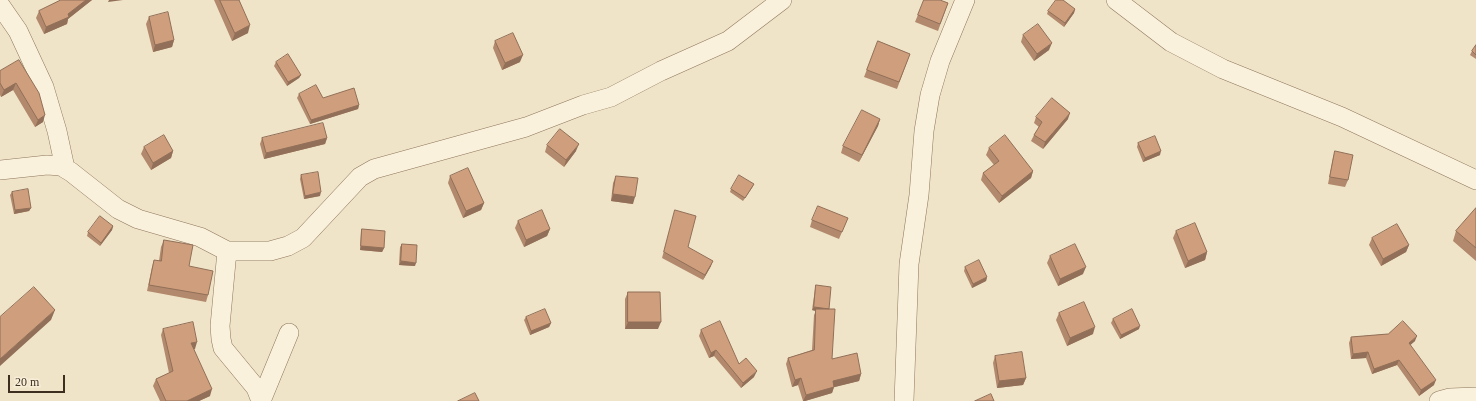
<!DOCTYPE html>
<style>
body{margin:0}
#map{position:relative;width:1476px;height:401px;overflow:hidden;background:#f0e4c8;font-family:Georgia,serif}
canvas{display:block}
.scale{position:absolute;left:8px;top:375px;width:57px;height:18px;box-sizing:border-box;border:2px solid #3d2e20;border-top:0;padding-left:5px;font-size:12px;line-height:14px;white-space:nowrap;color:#3d2e20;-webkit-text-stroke:3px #f7eed8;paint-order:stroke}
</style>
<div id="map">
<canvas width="1476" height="401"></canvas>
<div class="scale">20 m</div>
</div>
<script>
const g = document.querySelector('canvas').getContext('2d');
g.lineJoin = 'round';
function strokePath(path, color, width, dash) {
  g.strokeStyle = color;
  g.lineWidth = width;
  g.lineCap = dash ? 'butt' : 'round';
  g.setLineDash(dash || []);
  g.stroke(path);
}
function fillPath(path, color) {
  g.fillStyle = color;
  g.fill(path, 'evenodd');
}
const minor = new Path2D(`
 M1116,0L1171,42L1223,69L1342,117L1476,180
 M0,5L18,31L44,87L57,131L65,168
 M0,170L47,165L61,166L71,172L118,209L138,219L200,237L227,251H270L288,246L303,238L360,177L374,169L526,127L583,105L611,97L661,71L728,41L782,0
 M227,251L220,326L221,339L223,348L256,388L261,401
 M261,401L289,333
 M904,401L909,264L919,195L924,131L930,95L940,61L965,0
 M1439,401L1450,398L1476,397`);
strokePath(minor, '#8d765c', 20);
strokePath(minor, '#faf1dc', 19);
fillPath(new Path2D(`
 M61,0H92L68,19L67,24L44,34L36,18L39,11Z
 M214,0H239L248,33L232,41Z
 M924,0L948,3L938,31L915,22Z
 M1075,9L1074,13L1064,27L1047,14L1048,11Z
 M149,17L174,40L172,47L153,52L146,24Z
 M1023,35L1049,50L1034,61L1021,42Z
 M495,41L520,62L502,70L493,48Z
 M878,41L910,54L897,89L864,77Z
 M1476,45V59L1470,55L1472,51Z
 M19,60L43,122L35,127L13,90L1,97L0,95V71Z
 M276,62L301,75L299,78L287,86L274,66Z
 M299,94L323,98L359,105L358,109L310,124L297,98Z
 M1036,117L1068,119L1043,149L1031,141L1034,135L1039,127L1034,123Z
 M880,119L878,126L859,162L841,153L843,146Z
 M262,138H327L325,144L264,159L260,144Z
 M1138,143L1160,155L1143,162L1137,147Z
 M547,145L576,151L564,167L545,152Z
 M144,147L173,151L171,158L151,170L141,154Z
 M989,148L1033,171L1031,178L999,203L981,180L983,173L994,165L986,155Z
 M1335,151L1348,180L1345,187L1328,184L1333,158Z
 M301,175L320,196L304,199L300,179Z
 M450,176L484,203L481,210L463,218L448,183Z
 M616,176L633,204L611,201L613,183Z
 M754,184L752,188L743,201L730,192L731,189Z
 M12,192L31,208L29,211L14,214L10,195Z
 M1476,208V261L1453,241L1456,231Z
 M675,210L688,247L711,266L703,280L662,258Z
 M848,218L839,239L810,227L812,220Z
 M518,221L550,229L547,236L524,247L515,228Z
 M113,226L112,230L100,246L87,236L88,232Z
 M362,229L384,248L382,252L360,250L361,232Z
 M1176,231L1207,252L1205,260L1185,268L1173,238Z
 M1372,238L1409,245L1406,252L1381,266L1369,245Z
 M164,240L189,266L208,295L206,302L147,291L152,267L154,260L159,261L161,247Z
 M402,244L415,266L399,265L400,247Z
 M1050,256L1083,274L1058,286L1047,263Z
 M965,267L987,277L986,281L972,288L964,271Z
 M816,285L829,309L832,359L861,374L859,381L834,387L832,393L805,401H803L798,385L792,387L786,364L788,358L812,350L814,315L816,311L812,310L815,289Z
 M628,292L658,329H625V299Z
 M1059,313L1093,334L1067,346L1056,320Z
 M526,317L551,323L549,327L530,335L524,320Z
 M1113,319L1139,329L1120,339L1111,323Z
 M163,329L195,349H194L210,396L199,401H160L153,386L156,379L169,373L161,335Z
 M701,330L739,364L754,377L741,388L714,356L709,358L699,336Z
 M1388,334L1415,341L1410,345L1434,385L1419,396L1397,365L1372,374L1366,358L1351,359L1349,343L1351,337Z
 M995,356L1026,378L1023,385L997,388L993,363Z`), '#b2896c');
fillPath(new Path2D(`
 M86,0H92L68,19L67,24L44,34L46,27L68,14Z
 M109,0H123L108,2Z
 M1075,9L1074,13L1064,27L1065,23Z
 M250,25L248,33L232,41L235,33Z
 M174,40L172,47L153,52L155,45Z
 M1052,43L1049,50L1034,61L1037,54Z
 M523,55L520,62L502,70L505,63Z
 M301,75L299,78L287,86L288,82Z
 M16,83L13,90L1,97L4,90Z
 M359,105L358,109L310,124L311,120Z
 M1070,113L1068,119L1043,149L1045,142Z
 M45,115L43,122L35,127L38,120Z
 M880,119L878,126L859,162L862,155Z
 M327,138L325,144L264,159L266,153Z
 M579,144L576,151L564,167L566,160Z
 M173,151L171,158L151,170L153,163Z
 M1161,151L1160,155L1143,162L1145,158Z
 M1033,171L1031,178L999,203L1002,196Z
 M321,192L320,196L304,199L305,196Z
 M613,194L635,197L633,204L611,201Z
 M484,203L481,210L463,218L466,211Z
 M31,208L29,211L14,214L15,210Z
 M113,226L112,230L100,246L101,243Z
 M550,229L547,236L524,247L526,240Z
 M1409,245L1406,252L1381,266L1383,259Z
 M361,246L384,248L382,252L360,250Z
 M1207,252L1205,260L1185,268L1188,261Z
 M401,261L416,263L415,266L399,265Z
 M713,261L711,266L703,280L705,275Z
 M1086,267L1083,274L1058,286L1060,279Z
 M987,277L986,281L972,288L973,284Z
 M814,307L829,309L827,312L816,309V311L812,310Z
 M55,310L51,320L0,366V359Z
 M628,322H661L658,329H625Z
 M551,323L549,327L530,335L531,331Z
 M1140,326L1139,329L1120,339L1121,335Z
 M1095,327L1093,334L1067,346L1070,338Z
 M1417,336L1415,341L1407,348L1409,343Z
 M197,342L195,349L189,350L191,343Z
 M716,350L714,356L709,358L711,353Z
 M1368,352L1366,358L1351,359L1353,354Z
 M1399,360L1397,365L1372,374L1374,369Z
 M757,371L754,377L741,388L743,383Z
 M861,374L859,381L831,388L833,381Z
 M801,378L798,385L792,387L795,380Z
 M1026,378L1023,385L997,388L999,381Z
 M1436,380L1434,385L1419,396L1421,390Z
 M834,387L832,393L805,401H803L806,395Z
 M212,389L210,396L199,401H187Z`), '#916f58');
const building = new Path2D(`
 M61,0H86L68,14L69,17L46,27L39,11Z
 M220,0H239L250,25L235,33Z
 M924,0H940L948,3L940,24L918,15Z
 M1056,0H1063L1075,9L1065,23L1048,11Z
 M168,12L174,40L155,45L149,17Z
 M1038,24L1052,43L1037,54L1023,35Z
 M513,33L523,55L505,63L495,41Z
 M878,41L910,54L899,82L867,70Z
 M1476,45V55L1472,51Z
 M288,54L301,75L288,82L276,62Z
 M19,60L39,93L45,115L38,120L16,83L4,90L0,83V71Z
 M316,85L323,98L354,88L359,105L311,120L299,94Z
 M1052,98L1070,113L1045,142L1034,135L1042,122L1036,117Z
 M862,110L880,119L862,155L843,146Z
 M323,123L327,138L266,153L262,138Z
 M560,129L579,144L566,160L547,145Z
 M164,135L173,151L153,163L144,147Z
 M1005,135L1033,171L1002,196L983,173L999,161L989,148Z
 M1155,136L1161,151L1145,158L1138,143Z
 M1335,151L1353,155L1348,180L1330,177Z
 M468,168L484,203L466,211L450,176Z
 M318,172L321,192L305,196L301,175Z
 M739,175L754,184L745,198L731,189Z
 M616,176L638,178L635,197L613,194Z
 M28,189L31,208L15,210L12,192Z
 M818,206L848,218L842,232L812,220Z
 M1476,208V248L1456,231Z
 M542,210L550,229L526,240L518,221Z
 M675,210L696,216L688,247L713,261L705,275L664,252Z
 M100,216L113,226L101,243L88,232Z
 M1195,223L1207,252L1188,261L1176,231Z
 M1397,224L1409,245L1383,259L1372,238Z
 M362,229L385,231L384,248L361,246Z
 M164,240L193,245L189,266L213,271L208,295L149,285L154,260L161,261Z
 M402,244L417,245L416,263L401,261Z
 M1075,244L1086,267L1060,279L1050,256Z
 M979,260L987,277L973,284L965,267Z
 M816,285L831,287L829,309L814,307Z
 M34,287L55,310L0,359V317Z
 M628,292H660L661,322H628Z
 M1084,302L1095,327L1070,338L1059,313Z
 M545,309L551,323L531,331L526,317Z
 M816,309H835L832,359L857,353L861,374L833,381L834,387L806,395L801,378L795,380L788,358L814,350Z
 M1132,309L1140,326L1121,335L1113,319Z
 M720,321L739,364L746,358L757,371L743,383L716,350L711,353L701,330Z
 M1403,321L1417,336L1409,343L1436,380L1421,390L1399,360L1374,369L1368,352L1353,354L1351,337L1388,334Z
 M193,322L197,342L191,343L212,389L187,401H166L156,379L173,371L163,329Z
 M1022,352L1026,378L999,381L995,356Z
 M475,393L479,401H458Z
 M991,394L994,401H975Z`);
fillPath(building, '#cf9f7d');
strokePath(building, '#916f58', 1);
</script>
